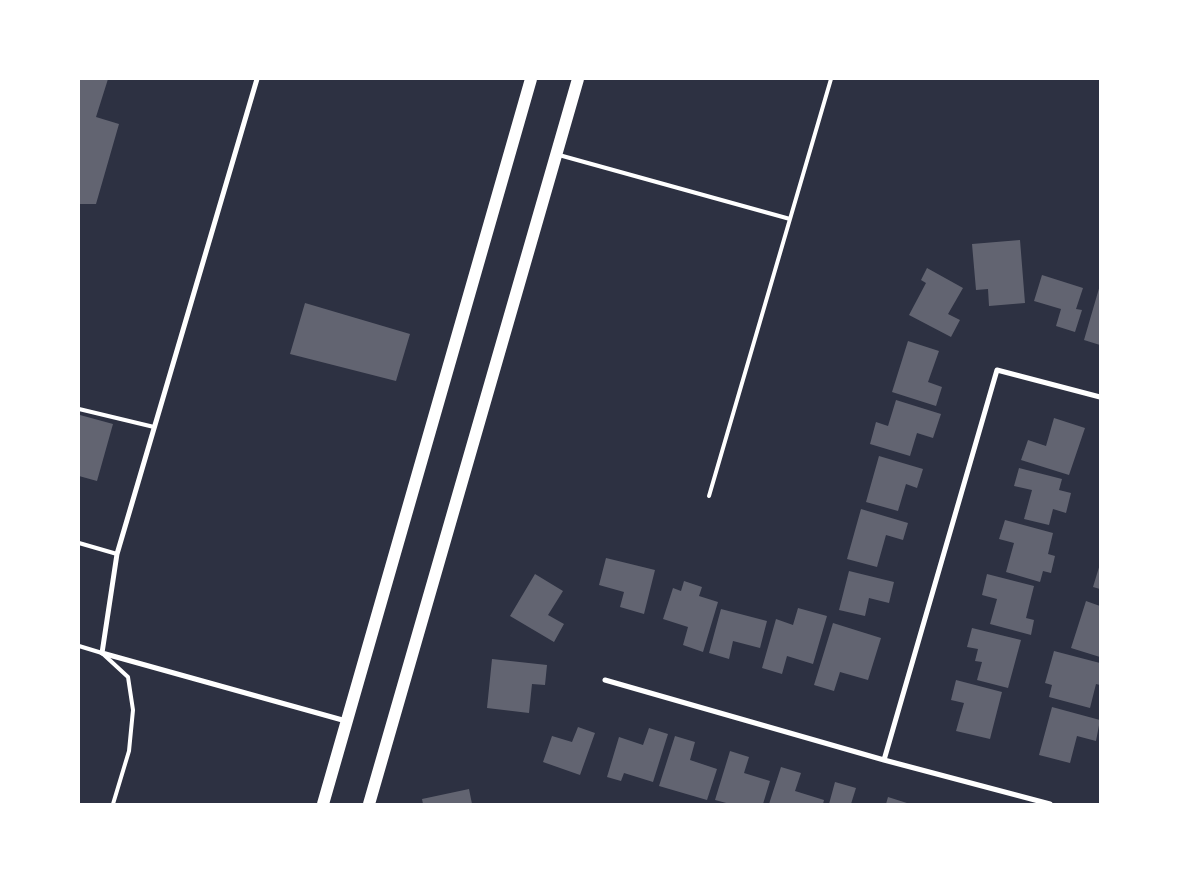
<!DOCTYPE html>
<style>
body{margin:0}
#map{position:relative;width:1179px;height:883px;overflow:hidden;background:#2d3142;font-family:Inter,sans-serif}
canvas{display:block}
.frame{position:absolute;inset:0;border:80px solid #fff;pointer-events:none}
</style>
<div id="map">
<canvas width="1179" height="883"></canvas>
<div class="frame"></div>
</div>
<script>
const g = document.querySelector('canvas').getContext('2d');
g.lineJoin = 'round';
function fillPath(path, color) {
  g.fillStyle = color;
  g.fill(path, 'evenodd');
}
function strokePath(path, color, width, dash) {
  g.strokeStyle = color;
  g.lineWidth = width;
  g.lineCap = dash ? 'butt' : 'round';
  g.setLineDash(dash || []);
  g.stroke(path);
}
fillPath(new Path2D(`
 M79,79H108L96,117L119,124L96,204H79Z
 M1020,240L1025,303L989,306L988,289L976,290L972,244Z
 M927,268L963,288L948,314L960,320L951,337L909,315L926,283L921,280Z
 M1042,275L1083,288L1076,309L1082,310L1075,332L1056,326L1061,309L1034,301Z
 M1100,285V345L1084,340Z
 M305,303L410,334L396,381L290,354Z
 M908,341L939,351L928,382L942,387L936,406L892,392Z
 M896,400L941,414L933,438L917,433L910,456L870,444L876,422L888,426Z
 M80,415L113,424L97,481L79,476Z
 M1054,418L1085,428L1069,475L1021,460L1028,440L1046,446Z
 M879,456L923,469L917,488L906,484L898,511L866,502Z
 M1019,468L1062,479L1059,490L1071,493L1066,513L1053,509L1049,525L1024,519L1032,490L1014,486Z
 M861,509L908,523L903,540L886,535L877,567L847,559Z
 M1005,520L1053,533L1048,554L1055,556L1051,573L1043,571L1040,582L1006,572L1014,543L999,539Z
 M606,558L655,570L644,614L620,607L624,592L599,585Z
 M1100,564V589L1093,587Z
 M849,571L894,582L889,603L869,598L865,616L839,610Z
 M535,574L563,591L548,615L564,624L554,642L510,616Z
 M987,574L1034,586L1026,618L1034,620L1031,635L990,624L997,599L982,595Z
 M684,581L702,587L699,596L718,602L703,652L683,645L688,627L663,619L673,588L681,591Z
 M1086,601L1100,606V657L1071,648Z
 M798,608L827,616L813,664L787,656L782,674L762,668L776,619L793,625Z
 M721,609L767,621L760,648L733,641L729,659L709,653Z
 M833,623L881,638L868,680L840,672L834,691L814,685Z
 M972,628L1021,640L1008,688L977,680L982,662L975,661L978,649L967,647Z
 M1054,651L1100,663V685L1096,684L1090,708L1049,697L1052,685L1045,683Z
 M492,659L547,665L545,685L532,684L529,713L487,708Z
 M956,680L1002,692L990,739L956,731L964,703L951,700Z
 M1052,707L1100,720L1096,741L1077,736L1070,763L1039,755Z
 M578,727L595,733L580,775L543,762L552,736L572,742Z
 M649,728L668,734L653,782L624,773L621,781L607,777L619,737L643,745Z
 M675,736L695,742L690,760L717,769L707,800L659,786Z
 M730,751L749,757L744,773L770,781L763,804H730L715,800Z
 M781,767L801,773L795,791L824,800L823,804H769Z
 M835,782L856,788L851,804H829Z
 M469,789L472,804H423L422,799Z
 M888,797L910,804H886Z`), '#626471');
strokePath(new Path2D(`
 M559,155L790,219L709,496
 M790,219L831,79
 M79,409L154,427
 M79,543L117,554
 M79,646L102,653L128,677L133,710L129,751L113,804`), '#fff', 4);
strokePath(new Path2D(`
 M257,79L117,554L102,653L346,721
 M605,680L884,760L1050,804
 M884,760L997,370L1100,397`), '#fff', 5);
strokePath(new Path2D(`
 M323,804L531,79
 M369,804L578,79`), '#fff', 12);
</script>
